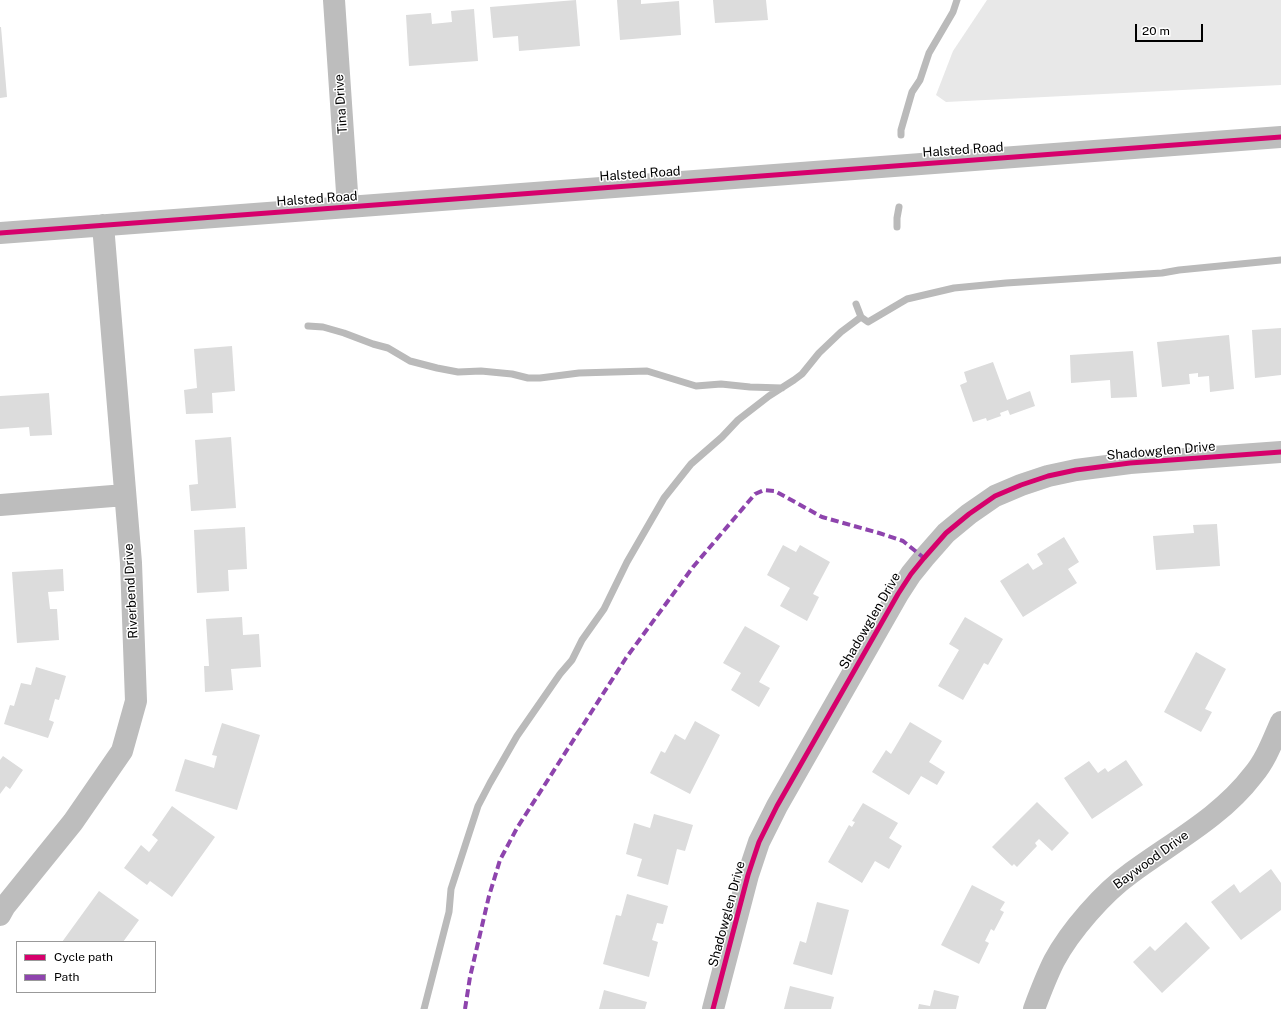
<!DOCTYPE html>
<style>
body{margin:0}
#map{position:relative;width:1281px;height:1009px;overflow:hidden;background:#fff;font-family:"Public Sans",sans-serif}
canvas{display:block}
.legend{position:absolute;left:16px;top:941px;width:140px;height:52px;box-sizing:border-box;background:#fff;border:1px solid #999;margin:0;padding:5px 7px;list-style:none;font-size:12px;color:#000}
.legend li{display:flex;align-items:center;gap:8px;height:20px}
.legend b{width:20px;border:1px solid #999}
.scale{position:absolute;left:1135px;top:24px;width:68px;height:18px;box-sizing:border-box;border:2px solid #000;border-top:0;padding-left:5px;font-size:12px;line-height:14px;white-space:nowrap;color:#000;-webkit-text-stroke:3px #fff;paint-order:stroke}
</style>
<div id="map">
<canvas width="1281" height="1009"></canvas>
<ul class="legend">
<li><b style="height:5px;background:#d6006c"></b>Cycle path</li>
<li><b style="height:5px;background:#8e44ad"></b>Path</li>
</ul>
<div class="scale">20 m</div>
</div>
<script>
const g = document.querySelector('canvas').getContext('2d');
g.lineJoin = 'round';
function fillPath(path, color) {
  g.fillStyle = color;
  g.fill(path, 'evenodd');
}
function strokePath(path, color, width, dash) {
  g.strokeStyle = color;
  g.lineWidth = width;
  g.lineCap = dash ? 'butt' : 'round';
  g.setLineDash(dash || []);
  g.stroke(path);
}
function drawText(font, color, halo, rows, align = 'center') {
  g.font = font + ' "Public Sans",sans-serif';
  g.lineWidth = 3;
  g.setLineDash([]);
  g.textBaseline = 'middle';
  g.strokeStyle = halo;
  g.fillStyle = color;
  for (const [text, x, y, turn = 0] of rows) {
    g.save();
    g.translate(x, y);
    g.rotate((+turn || 0) * Math.PI / 180);
    g.textAlign = isNaN(turn) ? turn : align;
    if (halo) g.strokeText(text, 0, 0);
    g.fillText(text, 0, 0);
    g.restore();
  }
}
fillPath(new Path2D(`
 M987,0H1281V85L946,102L936,95L953,51Z`), '#e8e8e8');
strokePath(new Path2D(`
 M901,135V130L912,92L920,80L929,53L953,12L957,0
 M897,227V218L899,207
 M856,304L861,317L868,322L907,299L954,288L1006,283L1162,273L1179,270L1281,260
 M308,326L323,327L344,333L373,344L388,348L410,361L437,368L458,372L481,371L512,374L528,378H540L579,373L647,371L696,386L721,384L750,387L782,388
 M424,1009L449,912L451,889L478,806L490,783L517,736L560,674L572,660L582,640L604,609L627,562L664,498L691,464L722,437L738,420L769,396L794,380L802,374L819,353L841,332L861,317`), '#bababa', 7);
fillPath(new Path2D(`
 M576,0L580,46L519,51L518,36L493,38L490,7Z
 M617,0H641V4L679,1L681,35L620,40Z
 M713,0H766L768,20L715,23Z
 M474,9L478,61L409,66L406,15L431,13L432,24L452,22L451,11Z
 M0,27H1L7,97L0,98Z
 M1281,328V375L1255,378L1252,330Z
 M1229,335L1234,389L1210,392L1209,376L1198,377V373L1189,374L1190,384L1162,387L1157,342Z
 M232,346L235,391L212,393L213,413L186,414L184,390L197,388L194,349Z
 M1133,351L1137,397L1111,398L1110,380L1071,383L1070,355Z
 M993,362L1007,400L1030,391L1035,406L1010,415L1008,410L1000,413L1001,416L987,421L986,418L973,422L960,385L967,382L964,372Z
 M49,393L52,435L30,436L29,427L0,429V396Z
 M231,437L236,508L191,511L189,485L198,484L195,440Z
 M1217,524L1220,566L1156,570L1153,536L1194,533L1193,525Z
 M245,527L247,569L228,570L229,591L197,593L194,530Z
 M1064,537L1079,562L1068,569L1077,583L1023,617L1000,581L1028,563L1033,570L1043,564L1037,554Z
 M783,545L796,552L800,545L830,562L813,594L819,597L807,621L780,606L790,588L767,575Z
 M63,569L64,591L48,592L50,609H57L59,640L17,643L12,572Z
 M242,617L243,635L259,634L261,667L231,669L233,690L205,692L204,666H209L206,619Z
 M965,617L1003,639L988,665L984,663L963,700L938,686L959,650L949,644Z
 M745,626L780,646L759,682L770,688L759,707L731,690L741,673L723,663Z
 M1196,652L1226,669L1205,709L1212,712L1201,732L1164,712Z
 M36,667L66,676L59,700L55,699L49,720L54,722L48,738L4,724L10,705L14,706L21,683L31,685Z
 M695,721L720,735L690,794L650,773L661,751L665,753L675,734L685,740Z
 M910,722L942,741L929,762L945,772L937,785L921,776L909,795L872,772L886,750L891,754Z
 M222,723L260,735L237,810L175,791L185,759L214,768L217,756L212,755Z
 M3,756L23,770L10,789L6,786L0,794V760Z
 M1126,760L1143,785L1092,819L1064,778L1089,761L1098,773L1105,768L1108,772Z
 M1037,802L1069,833L1052,851L1039,839L1035,843L1037,846L1017,867L1014,864L1012,866L992,847Z
 M863,803L898,823L889,838L902,846L889,869L875,861L862,883L828,862L849,825L852,827L855,822L852,821Z
 M172,806L215,837L172,897L150,881L147,885L124,868L141,845L149,852L158,840L152,835Z
 M654,814L693,825L685,851L677,849L668,885L637,876L642,859L626,854L634,823L650,828Z
 M1271,869L1281,883V910L1241,940L1211,902L1234,884L1240,893Z
 M972,885L1005,902L1000,910L1004,912L994,931L991,929L985,941L989,943L979,964L941,945Z
 M99,891L139,920L123,942H62Z
 M627,894L668,906L663,924L657,923L652,940L658,942L649,977L603,964L616,915L621,916Z
 M817,902L849,910L832,975L793,964L800,941L806,943Z
 M1186,922L1210,948L1162,993L1133,962L1150,946L1155,951Z
 M790,986L834,997L831,1009H784Z
 M604,990L647,1002L645,1009H599Z
 M934,990L959,996L956,1009H918L919,1004L930,1006Z`), '#dcdcdc');
strokePath(new Path2D(`
 M334,0L348,207
 M0,233L348,207L1281,137
 M0,505L125,495
 M0,915L5,906L73,822L122,751L136,701L131,563L103,225
 M713,1009L748,875L759,842L777,806L898,594L911,574L924,558L946,533L969,514L995,496L1021,485L1048,476L1076,470L1130,463L1281,452
 M1034,1009C1040,993 1046,977 1054,961C1070,931 1103,893 1131,873C1173,842 1221,817 1253,775C1266,760 1273,740 1281,722`), '#bdbdbd', 22);
strokePath(new Path2D(`
 M465,1009L470,977L489,896L500,860L517,828L626,658L693,567L755,494L764,490L775,491L822,517L879,533L903,541L924,558`), '#8e44ad', 4, [8, 4]);
strokePath(new Path2D(`
 M0,233L348,207L1281,137
 M713,1009L748,875L759,842L777,806L898,594L911,574L924,558L946,533L969,514L995,496L1021,485L1048,476L1076,470L1130,463L1281,452`), '#d6006c', 5);
drawText('13px', '#000', '#fff', [
 ["Tina Drive",341,104,-94],
 ["Halsted Road",963,150,-4],
 ["Halsted Road",640,174,-4],
 ["Halsted Road",317,199,-4],
 ["Shadowglen Drive",1161,451,-5],
 ["Riverbend Drive",131,591,-93],
 ["Shadowglen Drive",870,621,-60],
 ["Baywood Drive",1151,860,-36],
 ["Shadowglen Drive",727,914,-75]
]);
</script>
